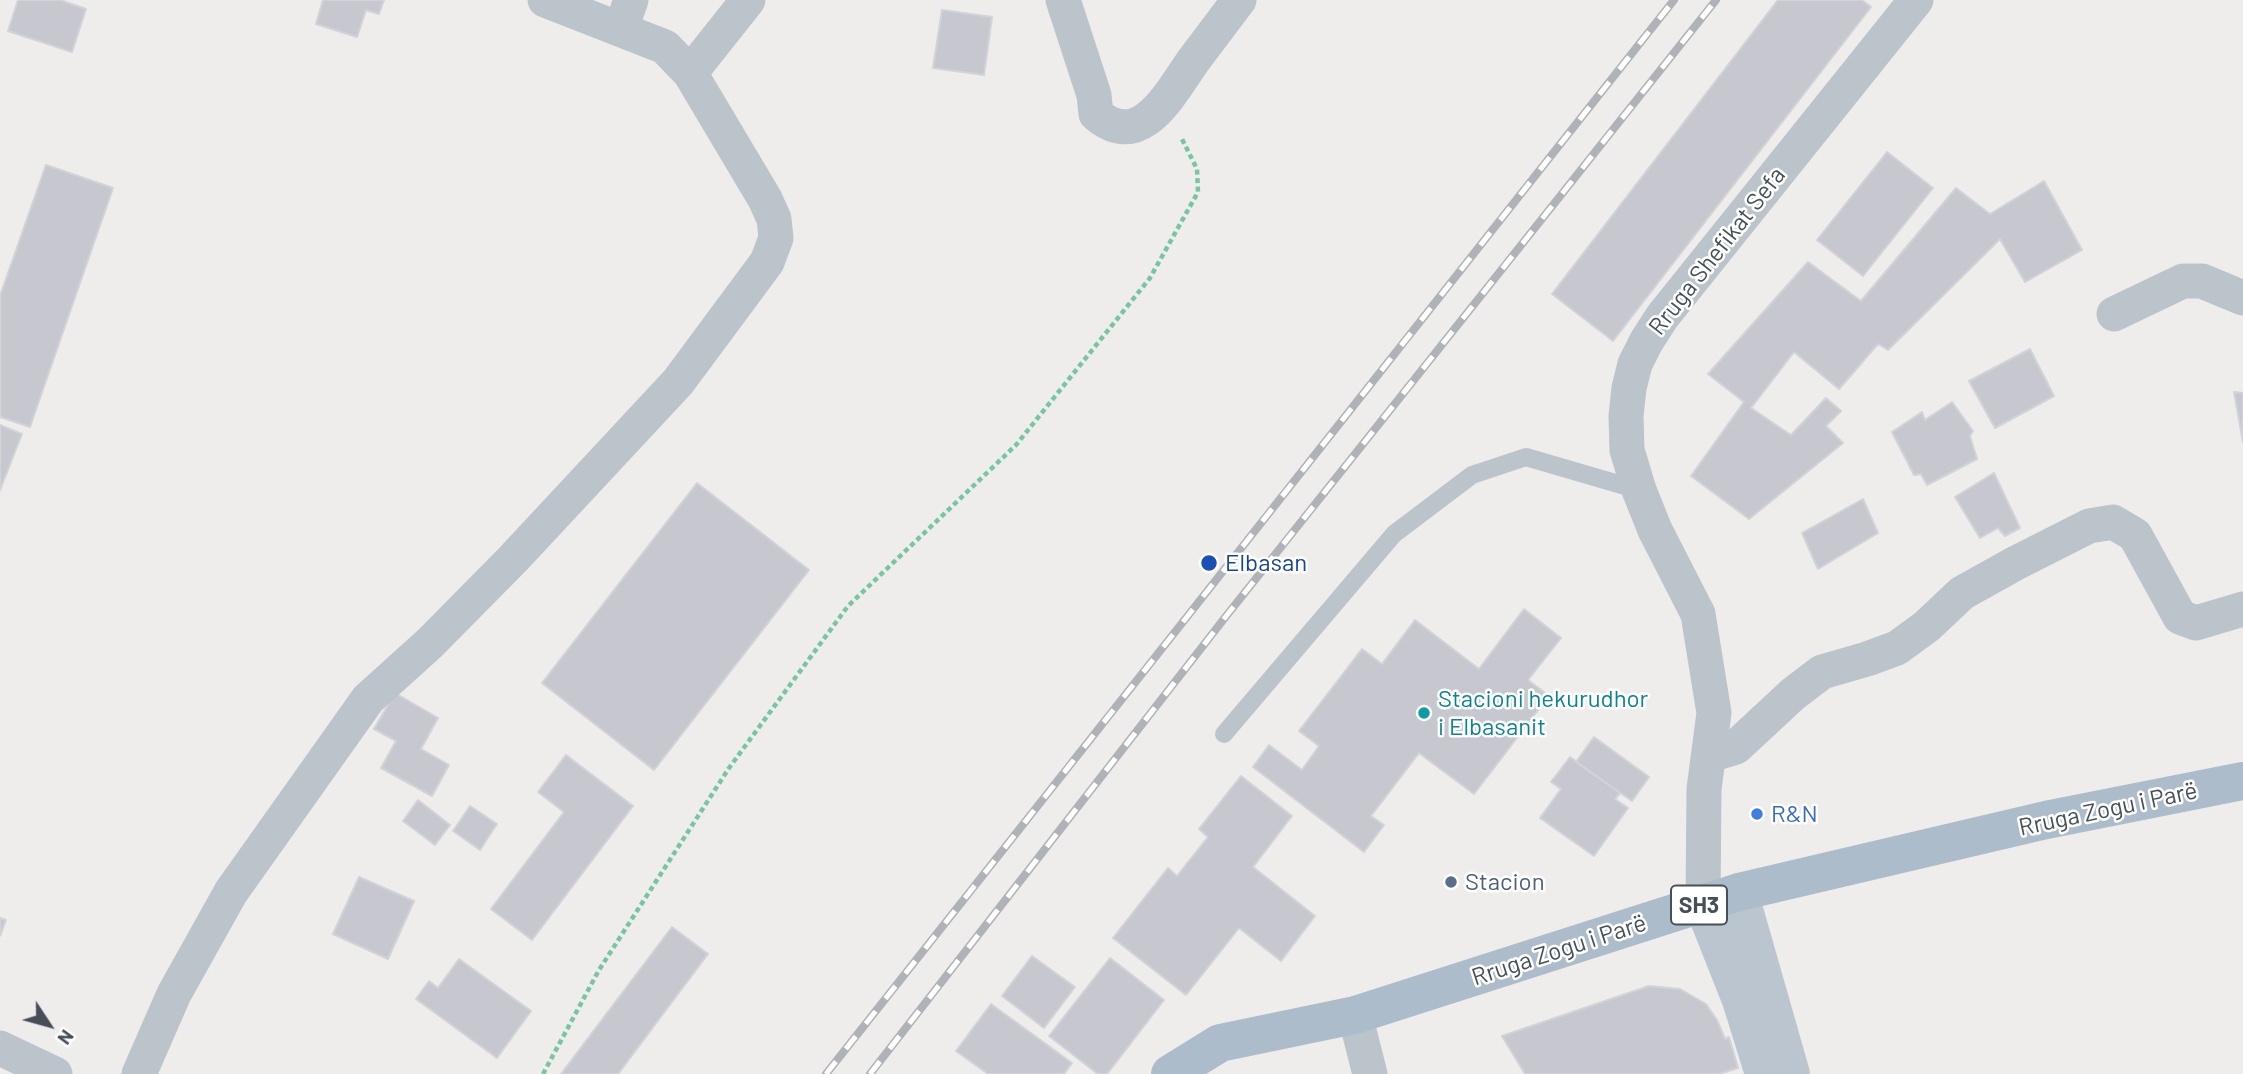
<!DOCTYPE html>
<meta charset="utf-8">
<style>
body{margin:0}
#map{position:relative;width:2243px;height:1074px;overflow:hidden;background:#efecec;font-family:Barlow,sans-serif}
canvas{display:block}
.north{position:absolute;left:14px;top:990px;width:70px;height:70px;-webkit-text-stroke:5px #fff;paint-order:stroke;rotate:126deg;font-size:19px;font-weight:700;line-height:28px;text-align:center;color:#464f58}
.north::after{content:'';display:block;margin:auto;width:24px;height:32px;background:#464f58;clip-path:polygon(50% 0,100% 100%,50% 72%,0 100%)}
</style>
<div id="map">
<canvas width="2243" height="1074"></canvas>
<div class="north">N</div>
</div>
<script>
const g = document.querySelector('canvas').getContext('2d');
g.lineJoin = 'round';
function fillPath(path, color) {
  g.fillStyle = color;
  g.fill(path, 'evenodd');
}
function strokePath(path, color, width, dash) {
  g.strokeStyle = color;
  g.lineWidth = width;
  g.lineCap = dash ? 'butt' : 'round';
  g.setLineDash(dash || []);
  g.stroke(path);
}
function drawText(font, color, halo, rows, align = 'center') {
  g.font = font + ' Barlow,sans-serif';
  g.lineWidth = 5;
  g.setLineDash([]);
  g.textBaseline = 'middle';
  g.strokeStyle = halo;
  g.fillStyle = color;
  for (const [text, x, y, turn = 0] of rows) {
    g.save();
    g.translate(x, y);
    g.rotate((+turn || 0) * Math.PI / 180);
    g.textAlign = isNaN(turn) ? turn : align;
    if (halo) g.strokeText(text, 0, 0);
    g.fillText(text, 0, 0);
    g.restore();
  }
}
const building = new Path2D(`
 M18,0H60L86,9L72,52L8,31Z
 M323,0H384L379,14L366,10L357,37L316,24Z
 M1778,0H1862L1871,7L1613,341L1552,294Z
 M942,10L992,17L984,75L933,68Z
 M1887,152L1933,188L1863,276L1817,240Z
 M46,165L113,188L30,427L0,417V296Z
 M2044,181L2082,250L2025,282L2000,239L1888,350L1878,344L1839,389L1794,352L1751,408L1791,435L1826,398L1841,411L1826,426L1843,443L1749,519L1691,476L1744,402L1708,374L1808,262L1861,301L1956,188L1990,214Z
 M2030,349L2054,396L1995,428L1969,381Z
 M2234,392L2243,393V442Z
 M1952,402L1973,431L1970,436L1977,459L1927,485L1921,474L1914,475L1892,432L1922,412L1925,420Z
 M0,425L22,434L0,490Z
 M1994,473L2020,528L2005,536L1998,528L1980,538L1955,497Z
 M697,483L809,570L654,770L542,683Z
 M1863,499L1878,533L1818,569L1802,533Z
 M1524,609L1561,638L1528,680L1549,696L1474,794L1419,753L1371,816L1384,825L1364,852L1253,767L1269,745L1302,770L1319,746L1299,731L1362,649L1382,664L1415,620L1479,669Z
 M395,693L438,718L421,749L449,765L432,796L381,768L396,741L374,729Z
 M1594,737L1649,777L1632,801L1576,762Z
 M566,755L633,806L532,940L491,909L564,812L538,792Z
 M1570,757L1620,793L1615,799L1628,808L1594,856L1540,818L1561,789L1551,782Z
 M1241,776L1292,816L1253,867L1315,916L1281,961L1239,928L1186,995L1113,938L1168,868L1177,876L1208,837L1199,829Z
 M418,800L450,825L435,845L403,821Z
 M470,806L497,824L480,850L453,831Z
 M359,877L414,901L388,959L333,934Z
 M0,918L6,920L0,936Z
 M672,927L708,954L618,1074H561Z
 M1032,956L1075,987L1044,1028L1002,996Z
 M1110,958L1164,1000L1107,1074H1098L1049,1036Z
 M459,959L531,1011L497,1058L416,999L429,981L438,988Z
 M1649,986L1680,989L1706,1004L1717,1020L1725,1039L1729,1037L1738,1068L1719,1074H1525L1502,1036Z
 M991,1004L1072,1063L1064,1074H988L956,1051Z`);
fillPath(building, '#c7c8cf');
strokePath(building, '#d1d3d8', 2);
strokePath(new Path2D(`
 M543,1074L599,970L729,768L848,606L1016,445L1150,278L1198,192L1197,169L1181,137`), '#77c6a0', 4.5, [5, 3.5]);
strokePath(new Path2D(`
 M1224,734L1394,534L1472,475L1526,457L1639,490`), '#bbc4cb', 18);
strokePath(new Path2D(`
 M1063,0L1094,95L1096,114C1140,153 1170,94 1193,61C1208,41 1224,20 1239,0
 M621,28L631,0
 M690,73L748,0
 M2114,314L2183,281H2202L2243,298
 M1710,755L1736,747L1793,694L1822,672L1867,659L1897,648L1927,626L1962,593L2016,563L2089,526L2113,522L2135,535L2180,617L2196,623L2243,609
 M1703,904L1704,789L1714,713L1698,614L1655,530L1639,490L1627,450L1626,416L1629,388L1635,364L1646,342L1662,317L1916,0
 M1355,1015L1370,1074
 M0,1048L55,1074
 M139,1074L174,994L231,892L368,699L430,643L513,559L678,382L767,262L776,238L774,219L765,199L690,73L665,47L545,0`), '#bbc4cb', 35);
strokePath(new Path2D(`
 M1739,892L1791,1074
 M1703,904L1741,1000L1764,1074`), '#bbc5cf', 38);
strokePath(new Path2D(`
 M1170,1074L1220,1043L1355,1015L1739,892L2046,820L2243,781`), '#adbcca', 38);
const rail = new Path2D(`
 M826,1074L1674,0
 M870,1074L1227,615L1716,0`);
strokePath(rail, '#afb2b6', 8);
strokePath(rail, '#fff', 5, [16]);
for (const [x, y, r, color] of [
 [1209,563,9,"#1a4fb4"],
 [1424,713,7,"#0f9aa8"],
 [1757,814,7,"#3f7fe0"],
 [1451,882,7,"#5c6f8a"]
]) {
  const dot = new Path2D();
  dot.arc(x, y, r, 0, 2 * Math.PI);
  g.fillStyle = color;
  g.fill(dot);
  strokePath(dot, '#fff', 2.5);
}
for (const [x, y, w] of [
 [1699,905,56]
]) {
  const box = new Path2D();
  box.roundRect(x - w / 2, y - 19.5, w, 39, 5);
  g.fillStyle = '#fff';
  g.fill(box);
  strokePath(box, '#464f58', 2);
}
drawText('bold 23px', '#464f58', null, [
 ["SH3",1699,905]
]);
drawText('24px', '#464f58', '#fff', [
 ["Rruga Shefikat Sefa",1717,251,-52],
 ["Rruga Zogu i Parë",2108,809,-12],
 ["Rruga Zogu i Parë",1559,950,-18]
]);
drawText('24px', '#164399', '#fff', [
 ["Elbasan",1225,563]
], 'left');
drawText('24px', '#0d838f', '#fff', [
 ["Stacioni hekurudhor",1438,699],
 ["i Elbasanit",1438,727]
], 'left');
drawText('24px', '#366cbe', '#fff', [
 ["R&N",1771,814]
], 'left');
drawText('24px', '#4e5e75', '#fff', [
 ["Stacion",1465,882]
], 'left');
</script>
